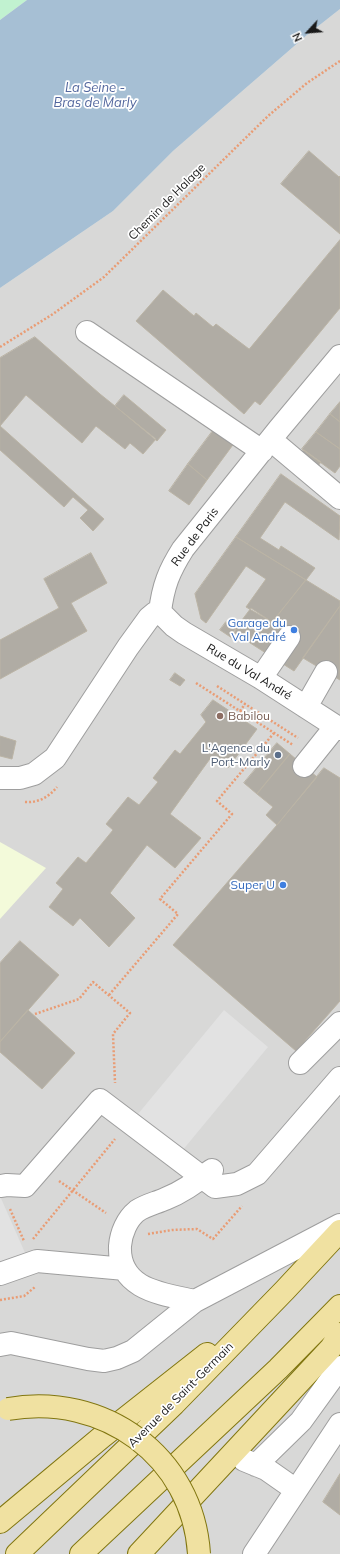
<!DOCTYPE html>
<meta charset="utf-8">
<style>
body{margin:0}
#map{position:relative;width:340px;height:1554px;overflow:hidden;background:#ebeae1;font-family:Mulish,sans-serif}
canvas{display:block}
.north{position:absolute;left:288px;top:12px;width:40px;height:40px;-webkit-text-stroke:3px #fff;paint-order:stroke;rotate:244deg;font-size:11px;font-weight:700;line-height:16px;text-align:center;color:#1a1a1a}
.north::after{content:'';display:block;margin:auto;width:14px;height:18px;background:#1a1a1a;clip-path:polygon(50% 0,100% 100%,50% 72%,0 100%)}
</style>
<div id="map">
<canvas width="340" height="1554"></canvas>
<div class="north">N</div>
</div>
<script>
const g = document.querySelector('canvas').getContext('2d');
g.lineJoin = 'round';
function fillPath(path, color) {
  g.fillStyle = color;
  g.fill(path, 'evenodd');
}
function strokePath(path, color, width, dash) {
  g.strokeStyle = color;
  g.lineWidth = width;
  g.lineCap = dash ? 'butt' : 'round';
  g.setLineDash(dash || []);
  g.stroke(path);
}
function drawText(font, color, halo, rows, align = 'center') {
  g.font = font + ' Mulish,sans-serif';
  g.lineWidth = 3.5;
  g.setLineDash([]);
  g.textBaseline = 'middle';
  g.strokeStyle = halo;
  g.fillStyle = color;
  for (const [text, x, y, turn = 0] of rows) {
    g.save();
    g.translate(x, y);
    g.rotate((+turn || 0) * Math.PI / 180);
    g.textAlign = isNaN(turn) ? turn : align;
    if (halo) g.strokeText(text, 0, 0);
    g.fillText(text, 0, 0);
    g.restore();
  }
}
fillPath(new Path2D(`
 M340,9V1554H0V288L113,211L173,151L307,35Z`), '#d8d8d7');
fillPath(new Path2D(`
 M0,842L46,868L0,919Z`), '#f3fada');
fillPath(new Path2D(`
 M0,0H27L0,20Z`), '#c1f2d0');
fillPath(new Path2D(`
 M224,1010L268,1047L182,1151L138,1114Z
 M0,1196L33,1271L0,1283Z`), '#e2e2e2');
fillPath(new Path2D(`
 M27,0H340V9L307,35L173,151L113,211L0,288V20Z`), '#a6bfd4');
const building = new Path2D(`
 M309,151L339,177L340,176V234L281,184Z
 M340,240V308L260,405L255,401L244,414L136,321L163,290L194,316L196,313L213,327L216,324L249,349Z
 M35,337L100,394L156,439L143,454L130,443L125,449L96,426L82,443L26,395L0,426V358Z
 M124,395L166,430L157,441L115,406Z
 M340,402V422L330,414Z
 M330,414L340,422V449L316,432Z
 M0,426L104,519L93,531L80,518L88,510L73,497L64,507L0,450Z
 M215,428L235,442L207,480L188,464Z
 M316,432L340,449V466L335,473L302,449Z
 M304,450L321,462L318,466L301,453Z
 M188,464L207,480L189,505L169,491Z
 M281,474L340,516L339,540L285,502L260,538L279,550L281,546L315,568L306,580L236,537Z
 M236,537L306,580L272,622L246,607L266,579L246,566L206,623L201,619L195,594Z
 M91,553L107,583L71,603L87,631L0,679V640L59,608L44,579Z
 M306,580L340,601V606L294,671L233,632L251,608L272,622Z
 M340,606V680L303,658Z
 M226,622L236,629L232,638L220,630Z
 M175,673L185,680L180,686L170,680Z
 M213,700L257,729L228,768L212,756L170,814L201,838L175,868L147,845L110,893L135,918L109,947L80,918L73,926L49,907L63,889L56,883L78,857L86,863L113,830L106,824L128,797L139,805L158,782L153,778L175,750L180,754L206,722L201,715Z
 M0,736L16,741L12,759L0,756Z
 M277,743L290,754L257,794L244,783Z
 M290,754L317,777L277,825L266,815L273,807L257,794Z
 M324,768L340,778V1001L296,1051L173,945L277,825Z
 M20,941L59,975L0,1042V963Z
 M28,1010L75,1053L42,1089L0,1052V1042Z
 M340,1474V1515L323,1502Z`);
fillPath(building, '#b0aca4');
strokePath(building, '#bbb4a5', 1);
const minor = new Path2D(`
 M87,332L262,451
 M271,440L340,498
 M160,612C163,586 169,571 183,549L279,429L340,356
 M160,612L174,626L184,633L261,678L340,729
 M261,678L289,637
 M306,707L326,672
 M304,766L336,726
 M0,778H20L34,774L55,758L128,647L149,618L155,613L160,612
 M300,1063L340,1023
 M0,1186L7,1185L25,1186L100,1100L215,1187L237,1184L257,1174L340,1078
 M0,1274L37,1261L125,1269
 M195,1301C163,1294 118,1290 120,1246C121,1233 127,1219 137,1211C146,1205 156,1203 165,1199C183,1192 197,1181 212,1170
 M0,1345L11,1343L88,1359L104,1361L117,1358L133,1351L195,1301L340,1225
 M244,1460L266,1469L296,1490
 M256,1465L301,1421L340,1367
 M254,1554L340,1424`);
const major = new Path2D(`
 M0,1522L103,1436L207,1354
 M17,1554L174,1404L285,1290L340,1231
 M81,1554L278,1369L340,1306
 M139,1554L331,1348L340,1334`);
strokePath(minor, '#9e9e9e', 24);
strokePath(major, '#817610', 24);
strokePath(new Path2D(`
 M0,347L53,314L104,277L268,116L307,83L340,61
 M196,683L293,745
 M217,686L298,738
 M240,711L245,704
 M25,802C38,803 49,797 57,787
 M109,995L178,914L160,899L232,814L217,801L274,733
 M35,1014L79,999L93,982L130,1013L113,1034L115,1083
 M59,1181L106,1213
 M10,1209L24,1241
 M148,1234L172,1230L197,1229L213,1239L242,1206
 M33,1239L115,1139
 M0,1300L24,1296L35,1287`), '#e99c74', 2.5, [2, 2]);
strokePath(minor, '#fff', 22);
strokePath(major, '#f0e1a1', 22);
const majorBridge = new Path2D(`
 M8,1409C103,1392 193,1456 199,1554`);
strokePath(majorBridge, '#817610', 24, []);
strokePath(majorBridge, '#f0e1a1', 22);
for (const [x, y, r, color] of [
 [294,630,4,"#3f7fe0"],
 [220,716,4,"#8d6e63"],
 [278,755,4,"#5c6f8a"],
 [283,885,4,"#3f7fe0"]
]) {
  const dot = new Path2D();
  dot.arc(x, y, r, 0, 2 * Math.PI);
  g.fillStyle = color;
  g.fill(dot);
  strokePath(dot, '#fff', 1.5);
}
drawText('12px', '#1a1a1a', '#fff', [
 ["Chemin de Halage",167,202,-45],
 ["Rue de Paris",195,537,-53],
 ["Rue du Val André",249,672,31],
 ["Avenue de Saint-Germain",181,1395,-45]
]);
drawText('12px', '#366cbe', '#fff', [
 ["Garage du",286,623],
 ["Val André",286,637],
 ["Super U",275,885]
], 'right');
drawText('12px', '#785e54', '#fff', [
 ["Babilou",228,716]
], 'left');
drawText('12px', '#4e5e75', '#fff', [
 ["L'Agence du",270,748],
 ["Port-Marly",270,762]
], 'right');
drawText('italic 13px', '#53679e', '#fff', [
 ["La Seine -",95,88],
 ["Bras de Marly",95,103]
]);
</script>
